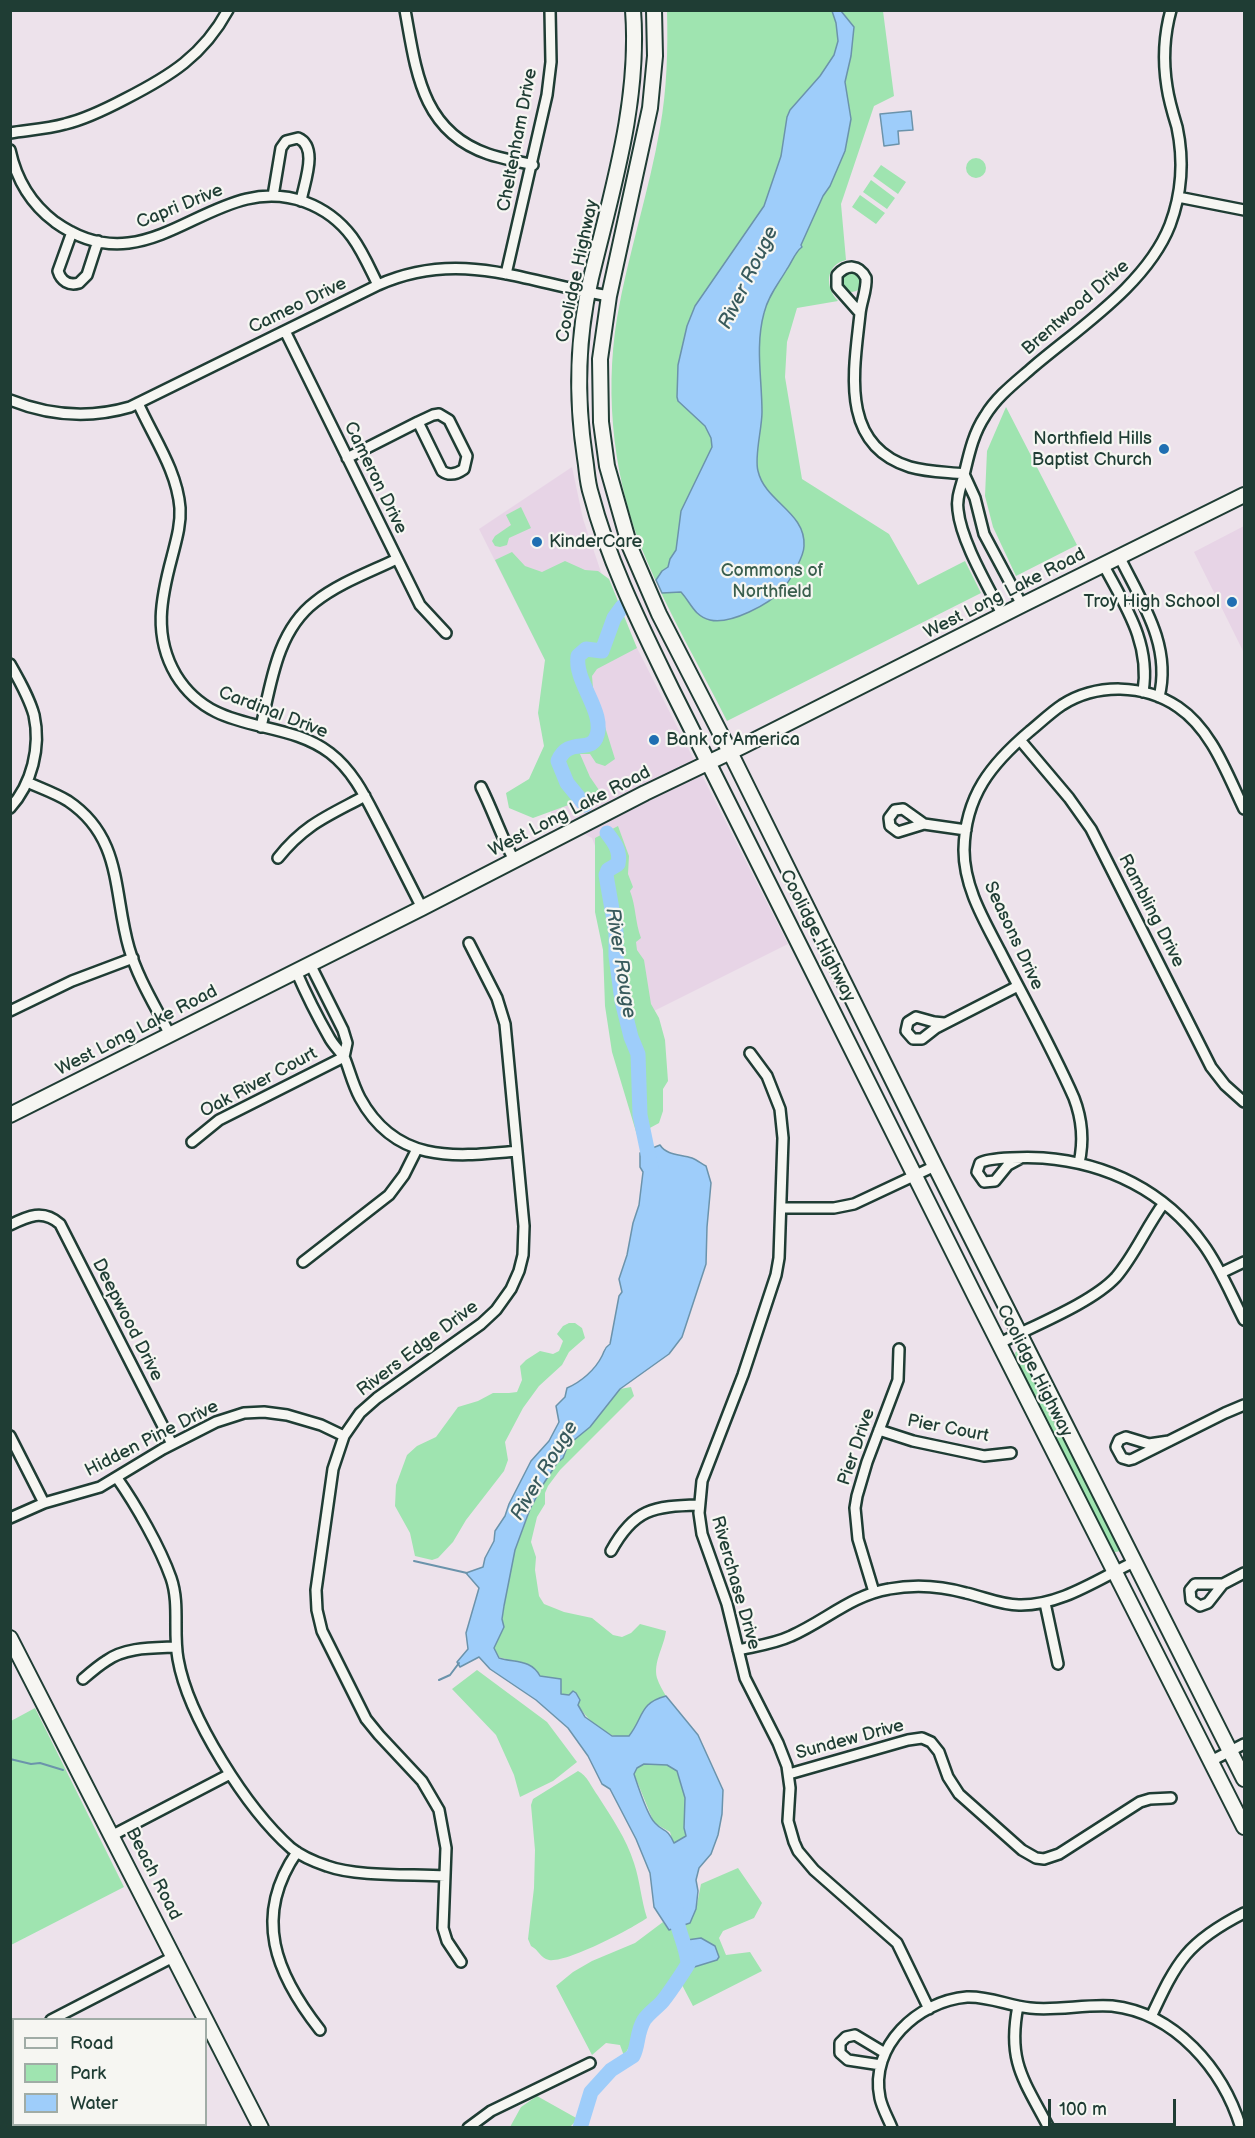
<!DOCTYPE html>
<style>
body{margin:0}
#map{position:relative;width:1255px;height:2138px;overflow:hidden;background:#ede2eb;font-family:"Balsamiq Sans",sans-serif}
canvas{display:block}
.frame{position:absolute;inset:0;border:12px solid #1f3d34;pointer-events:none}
.legend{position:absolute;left:12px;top:2018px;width:195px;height:108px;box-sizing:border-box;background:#f6f6f2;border:2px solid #a0aca6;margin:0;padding:8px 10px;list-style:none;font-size:18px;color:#1f3d34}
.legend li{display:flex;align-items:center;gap:12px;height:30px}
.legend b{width:30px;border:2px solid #a0aca6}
.scale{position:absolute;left:1048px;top:2099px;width:128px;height:27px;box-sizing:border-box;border:3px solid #1f3d34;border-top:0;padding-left:8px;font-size:18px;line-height:21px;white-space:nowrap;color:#1f3d34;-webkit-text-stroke:4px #f6f6f2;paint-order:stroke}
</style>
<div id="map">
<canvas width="1255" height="2138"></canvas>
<div class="frame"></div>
<ul class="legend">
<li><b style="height:8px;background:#f6f6f2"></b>Road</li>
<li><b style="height:16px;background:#9fe4b0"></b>Park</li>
<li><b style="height:16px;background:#9ecdfa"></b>Water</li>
</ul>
<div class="scale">100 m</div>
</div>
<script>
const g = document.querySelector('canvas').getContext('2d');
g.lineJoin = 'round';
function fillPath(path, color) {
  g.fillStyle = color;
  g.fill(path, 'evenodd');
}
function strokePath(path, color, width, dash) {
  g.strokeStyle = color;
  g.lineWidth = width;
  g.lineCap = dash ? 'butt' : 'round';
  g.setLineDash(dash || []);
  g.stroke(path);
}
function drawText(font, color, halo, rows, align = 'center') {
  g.font = font + ' "Balsamiq Sans",sans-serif';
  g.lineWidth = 4.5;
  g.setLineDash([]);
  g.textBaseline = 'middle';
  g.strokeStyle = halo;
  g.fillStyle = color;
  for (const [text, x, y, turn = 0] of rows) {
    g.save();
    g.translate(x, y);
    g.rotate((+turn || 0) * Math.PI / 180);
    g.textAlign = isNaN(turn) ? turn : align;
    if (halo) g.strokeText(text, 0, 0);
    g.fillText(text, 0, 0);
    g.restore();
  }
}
fillPath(new Path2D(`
 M572,467L583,519L601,572L637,648L788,944L628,1024L606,875L592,838L551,816L545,660L479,529Z
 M1244,526V653L1194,552Z`), '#e7d4e6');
fillPath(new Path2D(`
 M667,11H883L894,96L874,106L841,204L846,260C825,265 825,287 838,301L797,308L787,342L785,377L802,479L889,534L918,585L965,561L981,593L727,721C700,667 669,614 646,559C614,484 604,398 617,318C628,254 649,192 660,128C667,89 668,50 667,11Z
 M966 168a10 10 0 1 1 20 0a10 10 0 1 1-20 0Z
 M881,165L906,182L898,194L873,176Z
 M871,180L895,198L887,209L863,192Z
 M860,195L885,213L876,224L852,207Z
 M842 282a10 10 0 1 1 20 0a10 10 0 1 1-20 0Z
 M1006,407L1077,545L1016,576L993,527L985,496L987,451Z
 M521,507L531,528L509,538L507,545L500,547L495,546L492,541L495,536L511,525L506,515Z
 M512,552L525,566L542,572L565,561L585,570L598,571L609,579L637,648L597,669L592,676L593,688L615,759L605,766L596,763L590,754H580L590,777L601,793L533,818L509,808L506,793L529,779L544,746L538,713L545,660L495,560Z
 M618,826L629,856L628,874L633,887L630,891C636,906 635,922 641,938L636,942L637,950L644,960L651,1004L659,1018L665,1040L668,1081L663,1089V1111L659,1123L637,1135L612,1052L605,1006L603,950L595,912V838Z
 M569,1323H575L582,1328L585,1338L569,1352L562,1365L539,1386L523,1408L505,1442L508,1460L504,1471L466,1520L453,1542L438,1558L432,1560L415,1556L410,1533L395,1506L396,1485L407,1455L417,1446L436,1437L458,1407L478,1401L493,1393H509L517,1392L522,1380L520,1366L526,1360L540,1351L553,1354L559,1351L563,1341L557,1334L563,1326Z
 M1017,1350L1022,1352L1119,1544L1120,1551L1116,1552L1111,1551L1016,1359L1015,1353Z
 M631,1387L634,1396L560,1470L548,1486L545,1493V1504L537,1517L531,1542L536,1557L535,1570L539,1596L544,1604L564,1612L592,1618L613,1635L622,1637L631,1633L640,1624L666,1631C664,1647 653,1662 657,1678C659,1684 663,1691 666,1696C641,1702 643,1718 629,1736C598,1740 587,1715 569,1695L561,1694V1679L540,1676C531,1659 515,1663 499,1657L494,1648L504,1627L502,1619L508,1583L515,1550L530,1510L544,1483L557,1463L563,1458L568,1445L602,1411L620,1389Z
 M477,1670L547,1722L577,1762L553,1781L520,1797L514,1775L496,1735L452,1689Z
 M35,1708L124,1887L11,1945V1721Z
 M644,1764L667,1765L677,1770L685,1798L684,1828L686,1837L673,1843L670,1832L654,1823L634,1774L637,1768Z
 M578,1771C587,1775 592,1788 598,1796C612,1818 626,1838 634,1863C640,1881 641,1899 647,1918C631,1929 567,1963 549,1960C540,1958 539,1950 531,1946L528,1939L534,1888L535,1850L531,1805L533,1799Z
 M738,1868L762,1903L754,1918L723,1931L719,1938L726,1955L750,1952L762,1971L693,2006L682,1985L668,1988L658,2002L645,2011L636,2022L633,2040L624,2056L620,2045L606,2043L592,2055L556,1986L573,1972L592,1961L635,1943L663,1922L669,1930L696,1909L701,1884Z
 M537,2096L578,2119L570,2127H510L521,2107Z`), '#9fe4b0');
const water = new Path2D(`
 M832,11H841L854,27L851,56L845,82L851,119L845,151L830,186L823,196L801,245L802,247C795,252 792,262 787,269C779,283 768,296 764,313C755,346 762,379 762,412C762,429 754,457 758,471C765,502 806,512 804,546C804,556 791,579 783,589C770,604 730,625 710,620C694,616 691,603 681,592L662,593L656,580L662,571L668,567L670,559L676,550L681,511L712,447L711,438L705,426L678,401L677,397L678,365L687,326L695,306L764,206L781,156L787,117L790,110L820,76L834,55L838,41L836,23Z
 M911,111L913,130L898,131L899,144L884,146L880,114Z
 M660,1145C667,1156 681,1154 692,1158C697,1160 702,1164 706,1166L711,1183L707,1227L706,1264L682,1337L669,1354L620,1389L590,1427L568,1445L563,1458L557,1463L544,1483L530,1509L515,1550L504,1606L502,1619L504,1627L494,1648L499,1658C515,1663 531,1659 540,1676L561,1679V1694L569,1695L573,1691L576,1693L580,1700L578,1705L585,1717L612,1736H629C644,1717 639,1703 666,1696L698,1735L723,1790L722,1814L718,1835L711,1854L699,1868L696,1880L698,1891L696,1909L690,1923L669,1930L654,1907L650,1873L636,1839L610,1789L602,1784L588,1756L568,1728L536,1700L490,1669L479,1657L460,1667L457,1662L468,1649L466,1633L479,1588L466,1573L483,1567L485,1558L494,1541L495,1531L505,1516L509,1504L531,1461L549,1441L559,1422L556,1406L565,1397L567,1388C581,1382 595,1370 602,1356C605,1350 604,1348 610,1344L619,1296L622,1292L619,1279L627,1255L633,1223L639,1205L643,1172L640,1167V1153ZM644,1764L667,1765L677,1771L685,1798L684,1828L686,1836L674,1843C667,1827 664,1833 655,1823C647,1815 638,1786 634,1774L637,1768Z
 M701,1938L715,1946L719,1957L717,1960L691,1968L683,1966L679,1944L687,1940Z`);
fillPath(water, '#9ecdfa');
strokePath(water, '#6b93ab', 1.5);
strokePath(new Path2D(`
 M414,1561L467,1573
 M439,1680L450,1675L459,1663
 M10,1759L31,1764L40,1763L63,1770`), '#6b93ab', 2);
strokePath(new Path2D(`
 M585,805L567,783L558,761C568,737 589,753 596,738C607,713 574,683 578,656L586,649L602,651L614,618L622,607
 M607,833C614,842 621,851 618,864L608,870L606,875L616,932V956L622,1001L631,1037L638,1054L640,1115L651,1168
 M580,2128L591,2092L611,2070L633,2056C639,2044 636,2034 644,2020C649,2013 655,2009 661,2003C666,1998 684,1971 688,1964C687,1945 675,1928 676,1909`), '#9ecdfa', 15);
const street = new Path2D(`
 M405,10C416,70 421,131 488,154C502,159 518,161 533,165
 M10,133C29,130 47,129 65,124C86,119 106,109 125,99C170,76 203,56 228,10
 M10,150C16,178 31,204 55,222C153,292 212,168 305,202C324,209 340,221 352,237C363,252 370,269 378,285
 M273,196L281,148L286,141L298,138C319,147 304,183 301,201
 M1178,197L1244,210
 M72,232L58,271C61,281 69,286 79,283L87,275L98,241
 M506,274L547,95L551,62L550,10
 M860,313L837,287V275C847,264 859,264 866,278C867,290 861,302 860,314C854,370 839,445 910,467C927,472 946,472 964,474
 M285,331L420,605L446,633
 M10,400C50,416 89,419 130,407L378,285C461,248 527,283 609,296
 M138,403C153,437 177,470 180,508C181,525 176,541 172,557C161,598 153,636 176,675C214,737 281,716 330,753C356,773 368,803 383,831C396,857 409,882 422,908
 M439,414L449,420L467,456L464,469C457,474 449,476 442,471L418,422L433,415Z
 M347,458L418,422
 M964,474L975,498L984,534L1022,605
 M1119,556C1141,601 1172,645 1159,697
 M1103,564C1125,606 1151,643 1143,692
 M1002,614C988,586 961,541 958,510C956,498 961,487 964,475C969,454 973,434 985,416C997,396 1016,382 1033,367C1080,327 1147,284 1170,225C1182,193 1184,160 1177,127C1173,114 1169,101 1167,87C1163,62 1164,35 1171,10
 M10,664C19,680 29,697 34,715C41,747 32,784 10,808
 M261,727C271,683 277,631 315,602C339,583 370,572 397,559
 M1020,740L1069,798L1091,829L1211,1067L1225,1085L1244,1102
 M27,782C40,788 55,793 68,801C123,838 113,893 129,948C138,979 156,1007 170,1035
 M481,787C493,811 501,836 514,860
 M924,824L898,832L890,826L889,818L895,810L903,809L924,824L966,830
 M278,858C305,824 328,816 365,796
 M310,964L343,1030L347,1043L344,1057
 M296,971C306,994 317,1016 329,1037C333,1045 341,1052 345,1059C350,1072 353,1085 360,1098C396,1164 454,1157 517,1151
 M10,1011L72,981L133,958
 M944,1023L934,1022L916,1017L908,1022L906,1031L913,1039H922L936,1028L1018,986
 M750,1053L767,1076L780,1109L783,1138L779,1258L776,1275L743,1375L702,1481L699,1513L702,1534L727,1604L745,1678L778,1743L787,1766L790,1788L788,1821L794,1842L798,1851L814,1870L897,1943L929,2009
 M192,1142L219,1120L344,1057
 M1021,1158L1008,1165L995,1181L984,1182L977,1172L980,1163C989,1157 1031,1157 1043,1158C1107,1163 1165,1191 1203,1244C1220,1267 1231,1295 1244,1320
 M1079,1163C1084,1141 1082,1119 1074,1098C1052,1048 1025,1000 1000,951C984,920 964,887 964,850C965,796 991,764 1030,731C1040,723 1050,713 1062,705C1097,683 1144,684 1178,707C1212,730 1227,774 1244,809
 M781,1208H834L854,1204L935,1166
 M10,1225C28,1216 43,1209 60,1224L172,1444
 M303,1262L389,1195L404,1175L417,1149
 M1221,1273L1244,1262
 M1000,1343C1033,1326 1092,1303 1116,1277C1135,1255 1146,1227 1164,1203
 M879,1430L913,1441L984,1456L1011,1453
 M10,1436L44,1503
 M1169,1441L1149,1444L1126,1437L1119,1440L1116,1447L1122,1458L1129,1460L1133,1459L1225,1413L1244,1405
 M117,1478C136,1505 160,1547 171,1578C180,1604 173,1632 178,1659C188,1717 247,1809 291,1848C301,1856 315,1862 327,1866C357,1877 411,1874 445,1876
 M10,1518L44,1503L100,1487L163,1449L216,1422L244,1413L264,1412L287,1415L321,1425L344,1436
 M611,1551C634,1509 653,1506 699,1505
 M1223,1584H1195L1190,1590L1191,1600L1200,1606L1208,1603L1223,1584L1244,1573
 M874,1592L858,1539L855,1508L857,1496L867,1462L898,1380L899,1349
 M1045,1603L1058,1664
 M738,1650C756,1646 774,1644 791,1636C825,1621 852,1595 889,1589C915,1584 941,1586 966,1593C984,1597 1001,1605 1019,1605C1060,1606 1098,1579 1134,1562
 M83,1679C90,1673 98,1666 106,1661C125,1647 153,1648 176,1647
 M1211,1761L1244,1744
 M789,1774L908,1740L922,1738L931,1742L939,1752L948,1777L959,1794L1022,1850L1036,1858L1044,1859L1059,1854L1140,1802L1150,1799L1171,1798
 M113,1835L230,1774
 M297,1852C252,1917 276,1974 320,2030
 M461,1962L447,1941L443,1928L446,1848L439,1810L422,1781L379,1735L366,1719L322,1631L317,1610L316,1590L333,1469L344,1436L360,1413L377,1398L481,1324L496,1310L511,1289L519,1271L523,1255L524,1226L505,1024L497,998L469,943
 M1018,2006C1007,2062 1024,2080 1049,2128
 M1151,2017C1177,1961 1187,1942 1244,1913
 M51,2020L175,1956
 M10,2041L14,2039
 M881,2065L848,2060L840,2053V2043L846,2037L855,2035L885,2053
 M174,2128V2127
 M468,2128L491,2111L590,2063
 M892,2128C888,2118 882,2108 880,2098C869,2046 918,2001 967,1997C989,1996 1009,2006 1030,2008C1057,2011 1085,2004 1112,2006C1175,2013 1223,2069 1241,2128`);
const secondary = new Path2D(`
 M633,10C640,102 612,190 591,278C577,337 576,398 585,458C587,470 587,482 591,494C609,563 641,626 672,690L976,1298L1244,1827
 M654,10L655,56L650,108L609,296L600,359L601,422L607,466L630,547L659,614L730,752L935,1166L1244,1779
 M10,1115L422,908L645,793L743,746L1022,605L1244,495
 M10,1638L261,2128`);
strokePath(street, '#1f3d34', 14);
strokePath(secondary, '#1f3d34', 18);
strokePath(street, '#f6f6f2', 9);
strokePath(secondary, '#f6f6f2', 14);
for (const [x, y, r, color] of [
 [1164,449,6,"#1f6fb2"],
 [537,542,6,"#1f6fb2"],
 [1232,602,6,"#1f6fb2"],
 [654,740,6,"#1f6fb2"]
]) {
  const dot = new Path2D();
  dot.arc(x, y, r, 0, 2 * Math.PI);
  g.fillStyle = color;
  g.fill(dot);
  strokePath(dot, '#f6f6f2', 2);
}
drawText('18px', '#1f3d34', '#f6f6f2', [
 ["Cheltenham Drive",518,140,-79],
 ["Capri Drive",180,207,-22],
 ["Coolidge Highway",578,271,-78],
 ["Cameo Drive",298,306,-26],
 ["Brentwood Drive",1076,308,-41],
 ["Cameron Drive",375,478,64],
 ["West Long Lake Road",1005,594,-27],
 ["Cardinal Drive",273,713,21],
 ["West Long Lake Road",570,812,-27],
 ["Rambling Drive",1151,911,63],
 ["Coolidge Highway",817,936,63],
 ["Seasons Drive",1013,936,65],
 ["West Long Lake Road",137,1031,-27],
 ["Oak River Court",259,1083,-28],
 ["Deepwood Drive",127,1320,63],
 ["Rivers Edge Drive",418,1349,-37],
 ["Coolidge Highway",1034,1371,63],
 ["Pier Court",948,1429,11],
 ["Hidden Pine Drive",152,1439,-27],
 ["Pier Drive",857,1447,-71],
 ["Riverchase Drive",735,1583,74],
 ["Sundew Drive",850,1740,-15],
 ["Beach Road",153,1874,63]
]);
drawText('18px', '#1f3d34', '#f6f6f2', [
 ["Northfield Hills",1152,439],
 ["Baptist Church",1152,460],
 ["KinderCare",549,542,"left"],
 ["Troy High School",1220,602],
 ["Bank of America",666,740,"left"]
], 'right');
drawText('18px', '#395e4d', '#f6f6f2', [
 ["Commons of",772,571],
 ["Northfield",772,592]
]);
drawText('italic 20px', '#385a5c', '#f6f6f2', [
 ["River Rouge",749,278,-64],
 ["River Rouge",620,963,81],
 ["River Rouge",545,1471,-59]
]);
</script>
